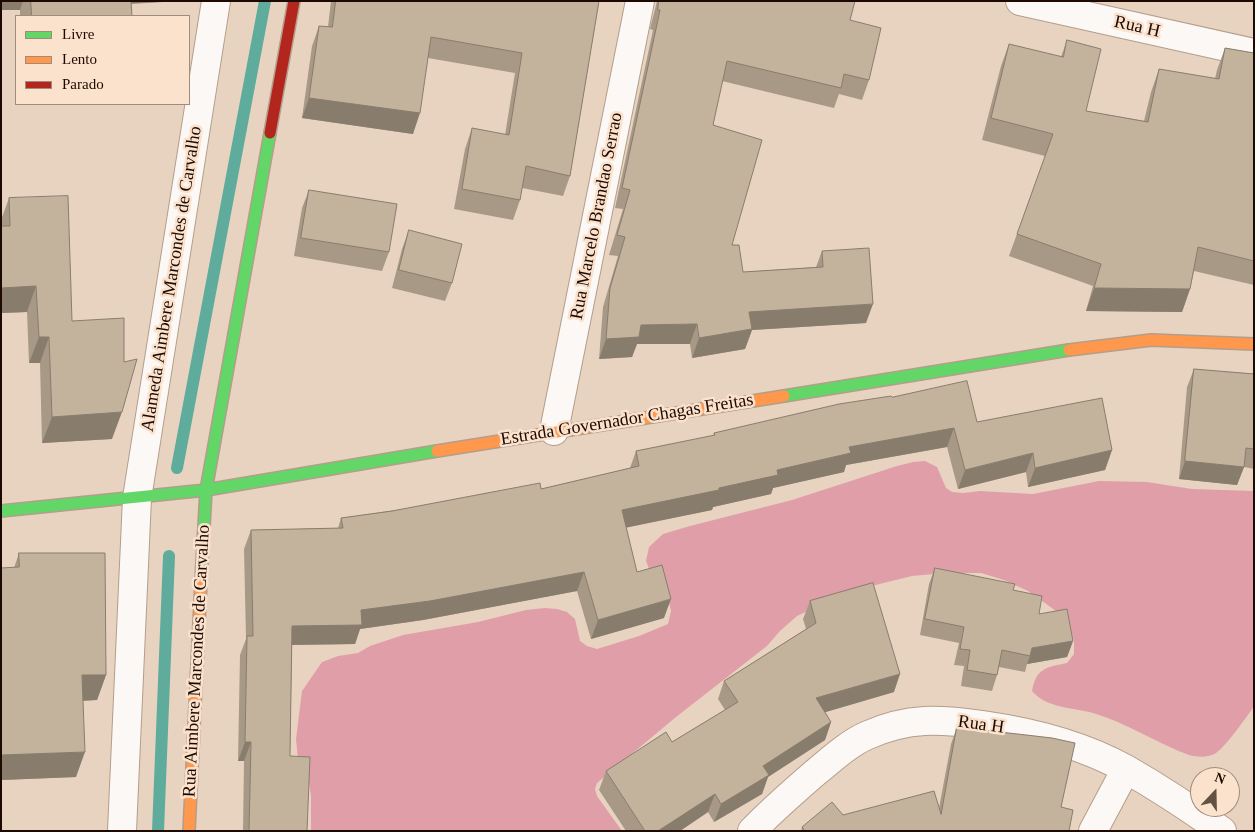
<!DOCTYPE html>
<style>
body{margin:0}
#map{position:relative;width:1255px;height:832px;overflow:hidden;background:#e8d3c1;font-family:"Times New Roman",serif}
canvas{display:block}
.frame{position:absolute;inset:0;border:2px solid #1e0900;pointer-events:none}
.legend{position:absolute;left:15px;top:15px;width:175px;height:90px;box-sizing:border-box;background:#fbe2cd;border:1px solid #a38b7b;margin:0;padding:6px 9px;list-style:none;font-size:15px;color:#1e0900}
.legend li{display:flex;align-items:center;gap:10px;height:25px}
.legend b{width:25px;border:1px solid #a38b7b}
.north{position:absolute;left:1190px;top:767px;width:50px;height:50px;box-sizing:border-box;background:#fbe2cd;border:1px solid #a38b7b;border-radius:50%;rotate:21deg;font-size:14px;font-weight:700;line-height:20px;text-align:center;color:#1e0900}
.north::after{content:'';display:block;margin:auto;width:18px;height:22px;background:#655044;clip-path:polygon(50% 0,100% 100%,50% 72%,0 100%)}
</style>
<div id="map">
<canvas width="1255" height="832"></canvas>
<div class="frame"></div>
<ul class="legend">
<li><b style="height:6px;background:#63d668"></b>Livre</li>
<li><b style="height:6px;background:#ff974d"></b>Lento</li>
<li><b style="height:6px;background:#b3261e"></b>Parado</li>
</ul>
<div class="north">N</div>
</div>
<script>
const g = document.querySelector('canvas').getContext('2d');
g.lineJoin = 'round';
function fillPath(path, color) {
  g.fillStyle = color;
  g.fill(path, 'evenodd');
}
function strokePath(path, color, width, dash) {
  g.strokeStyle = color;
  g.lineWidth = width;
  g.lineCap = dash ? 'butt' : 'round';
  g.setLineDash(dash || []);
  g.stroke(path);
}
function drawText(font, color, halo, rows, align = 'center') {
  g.font = font + ' "Times New Roman",serif';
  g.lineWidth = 5;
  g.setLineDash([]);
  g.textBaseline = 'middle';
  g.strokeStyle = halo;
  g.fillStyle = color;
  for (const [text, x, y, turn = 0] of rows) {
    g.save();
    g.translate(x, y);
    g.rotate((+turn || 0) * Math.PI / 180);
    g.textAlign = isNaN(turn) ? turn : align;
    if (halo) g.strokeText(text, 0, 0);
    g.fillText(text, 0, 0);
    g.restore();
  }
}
fillPath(new Path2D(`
 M925,461L937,467L946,488L952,492L963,493L980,491L1033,494L1099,481L1147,482L1192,489L1254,491V706C1247,717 1225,747 1216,753C1208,758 1197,757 1189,755C1156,743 1127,723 1093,713C1074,708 1046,708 1032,691C1036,668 1047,667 1067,663L1074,654V641L1071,630L1063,616L1028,591L1004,580L981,573H945L912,576L847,592L797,616L780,631L767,646L676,717L597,783L595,789L597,796L622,831H311V796L308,777L298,760L296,739L302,691L322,662L338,656L358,653L370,646L403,635L478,622L526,610L545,608L557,609L567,612L575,619L580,641L587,646L597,649L639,636L668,624L671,611L668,598L650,571L646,561L649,547L663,534L690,526L792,500L897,466L913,462Z`), '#e09fa8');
strokePath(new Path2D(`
 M177,468L265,1
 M158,831L169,556`), '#5fac9c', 12);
const street = new Path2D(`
 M1020,1L1254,53
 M554,431L640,1
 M122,831L137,498L216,1
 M752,831C772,810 794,791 816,772C832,759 849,743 868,735C909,717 939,719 983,725C1032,732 1083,745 1126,769C1159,788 1191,809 1222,831
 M1093,831L1126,769`);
const fast = new Path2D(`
 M784,396L1069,350
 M1,511L206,490L437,451
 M201,581L206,490L270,133`);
const slow = new Path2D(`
 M1069,350L1151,340L1254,344
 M437,451L784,396
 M189,831L201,581`);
const jam = new Path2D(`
 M270,133L294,1`);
strokePath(street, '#b29e8b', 30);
strokePath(fast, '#b29e8b', 14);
strokePath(slow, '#b29e8b', 14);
strokePath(jam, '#b29e8b', 14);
strokePath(street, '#fcf8f6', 28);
strokePath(fast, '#63d668', 11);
strokePath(slow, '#ff974d', 11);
strokePath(jam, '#b3261e', 11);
fillPath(new Path2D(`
 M1,1H180L131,4L132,16H20V10H1Z
 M331,1H599L570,176L563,196L522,188L520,200L513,220L454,209L465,149L472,128L505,135L515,73L428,58L413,134L302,118L312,46L319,26L328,27Z
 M657,1H855L850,20L869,80L862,100L839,94L834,108L722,81L713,125L732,245L743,272L816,267L822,251L866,323L752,330L745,349L692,358L690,344H637L632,357L599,359L603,307L618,256L609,255L623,209L615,208L653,30L650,29Z
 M1067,40L1086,111L1144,121L1151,92L1159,69L1215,79L1217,70L1225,48L1254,53V285L1194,271L1190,289L1182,312L1086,311L1093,286L1009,256L1045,156L982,140L1001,66L1009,44L1061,57Z
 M309,190L389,252L382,271L294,256L302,208Z
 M9,198L72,321L112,439L42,443L40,363H29L27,312L1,313V220Z
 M409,230L452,283L445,301L392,288L402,249Z
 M1194,369L1254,374V469L1244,467L1237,485L1179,479L1187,387Z
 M892,397L977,422L1112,450L1105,470L1028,487L1026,472L958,489L947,447L846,465L844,472L773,488L771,494L713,507L712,510L626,527L637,572L664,618L591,639L577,591L423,620L360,629L355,644L292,645L290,756L307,831H243L244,761H238L240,655L246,639L244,549L251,530L338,528L341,518L541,489L630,468L636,451L713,436L714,433Z
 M19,553L106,675L97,700L83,701L76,777L1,780V568H14Z
 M935,568L1013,590L1039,614L1073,641L1067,657L1027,664L1025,672L999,667L997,675L992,691L961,686L964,666L954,665L959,643L920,635L929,584Z
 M810,601L894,692L825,712L831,722L825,740L768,777L762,794L714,822L708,812L680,831H626L599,790L606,771L672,742L725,710L718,699L724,681L806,629L803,619Z
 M957,727L1061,807L1069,831H801L802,827L843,815L939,808L951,744Z`), '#a89986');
fillPath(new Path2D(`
 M1,1H23L20,10H1Z
 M120,1H180L119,4Z
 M309,98L420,113L413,134L302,118Z
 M36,286L27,312L1,313V288Z
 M1094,288L1190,289L1182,312L1086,311Z
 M873,304L866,323L752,330L745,349L692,358L699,338L749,312Z
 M697,324L690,344H637L632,357L599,359L606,339L641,325Z
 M39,337H49L40,363H29Z
 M122,412L112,439L42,443L52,417Z
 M954,428L947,447L846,465L844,472L773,488L771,494L713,507L712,510L615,530L622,510L719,488L849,447Z
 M1112,450L1105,470L1028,487L1035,468Z
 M1033,453L1026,472L958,489L965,470Z
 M1185,461L1244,467L1237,485L1179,479Z
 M584,572L577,591L423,620L360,629L355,644L285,645L292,626L361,610Z
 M671,599L664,618L591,639L598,620Z
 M1073,641L1067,657L1027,664L1030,656L1032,648Z
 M900,674L894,692L809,717L816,698Z
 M82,675H106L97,700L72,701Z
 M831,722L825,740L768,777L762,794L714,822L721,804L763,766Z
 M245,742H251L244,761H238Z
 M85,752L76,777L1,780V755Z
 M715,794L708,812L680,831H658Z`), '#887d6d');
const building = new Path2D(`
 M31,1H131L132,16H32Z
 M336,1H599L570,176L526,166L520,200L462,189L472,128L509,135L522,53L431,37L420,113L309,98L319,26L332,27Z
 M659,1H855L850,20L881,28L869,80L844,74L841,88L727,61L713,125L762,140L732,245H739L743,272L823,267L822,251L869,248L873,304L749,312L752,329L699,338L697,324L641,325L639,337L606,339L610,288L625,237L617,235L630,190L622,188L660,10H658Z
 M1067,40L1101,49L1086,111L1148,122L1159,69L1219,79L1225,48L1254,53V261L1198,247L1190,289L1094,288L1101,264L1017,234L1053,134L991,118L1009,44L1063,57Z
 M309,190L397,204L389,252L301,238Z
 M68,196L72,321L124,318V362L137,359L122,412L52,417L49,337H39L36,286L1,288V226H10L9,198Z
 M409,230L462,244L452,283L399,270Z
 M1194,369L1254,374V449L1246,448L1244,467L1185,461Z
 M967,381L977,422L1102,398L1112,450L1035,468L1033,453L965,470L954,428L849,447L851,453L777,470L778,475L719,488V490L622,510L637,572L662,565L671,599L598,620L584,572L430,601L361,610L362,625L292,626L290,756L310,757L307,831H249L251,742H245L247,636H253L251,530L343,528L341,518L392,511L540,483L541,489L639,466L636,451L715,435L714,433L839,404L891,396L892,397Z
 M19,553H105L106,675H82L85,752L1,755V568L19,567Z
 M935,568L1015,584L1013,590L1042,596L1039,614L1067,609L1073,641L1032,648L1030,656L1002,650L997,675L967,670L970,650L960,649L964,627L925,619Z
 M873,583L900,674L816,698L831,722L763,766L769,775L721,804L715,794L658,831H645L606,771L666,732L672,742L738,702L724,681L816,623L810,601Z
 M957,727L1052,738L1075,743L1061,807L1073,810L1069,831H805L802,827L832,802L843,815L934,791L941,814Z`);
fillPath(building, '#c3b29c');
strokePath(building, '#887d6d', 1);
drawText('18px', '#1e0900', '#fbe2cd', [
 ["Rua H",1137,27,13],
 ["Rua Marcelo Brandao Serrao",597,216,-79],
 ["Alameda Aimbere Marcondes de Carvalho",172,279,-81],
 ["Estrada Governador Chagas Freitas",627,420,-9],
 ["Rua Aimbere Marcondes de Carvalho",197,661,-87],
 ["Rua H",981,725,8]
]);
</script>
